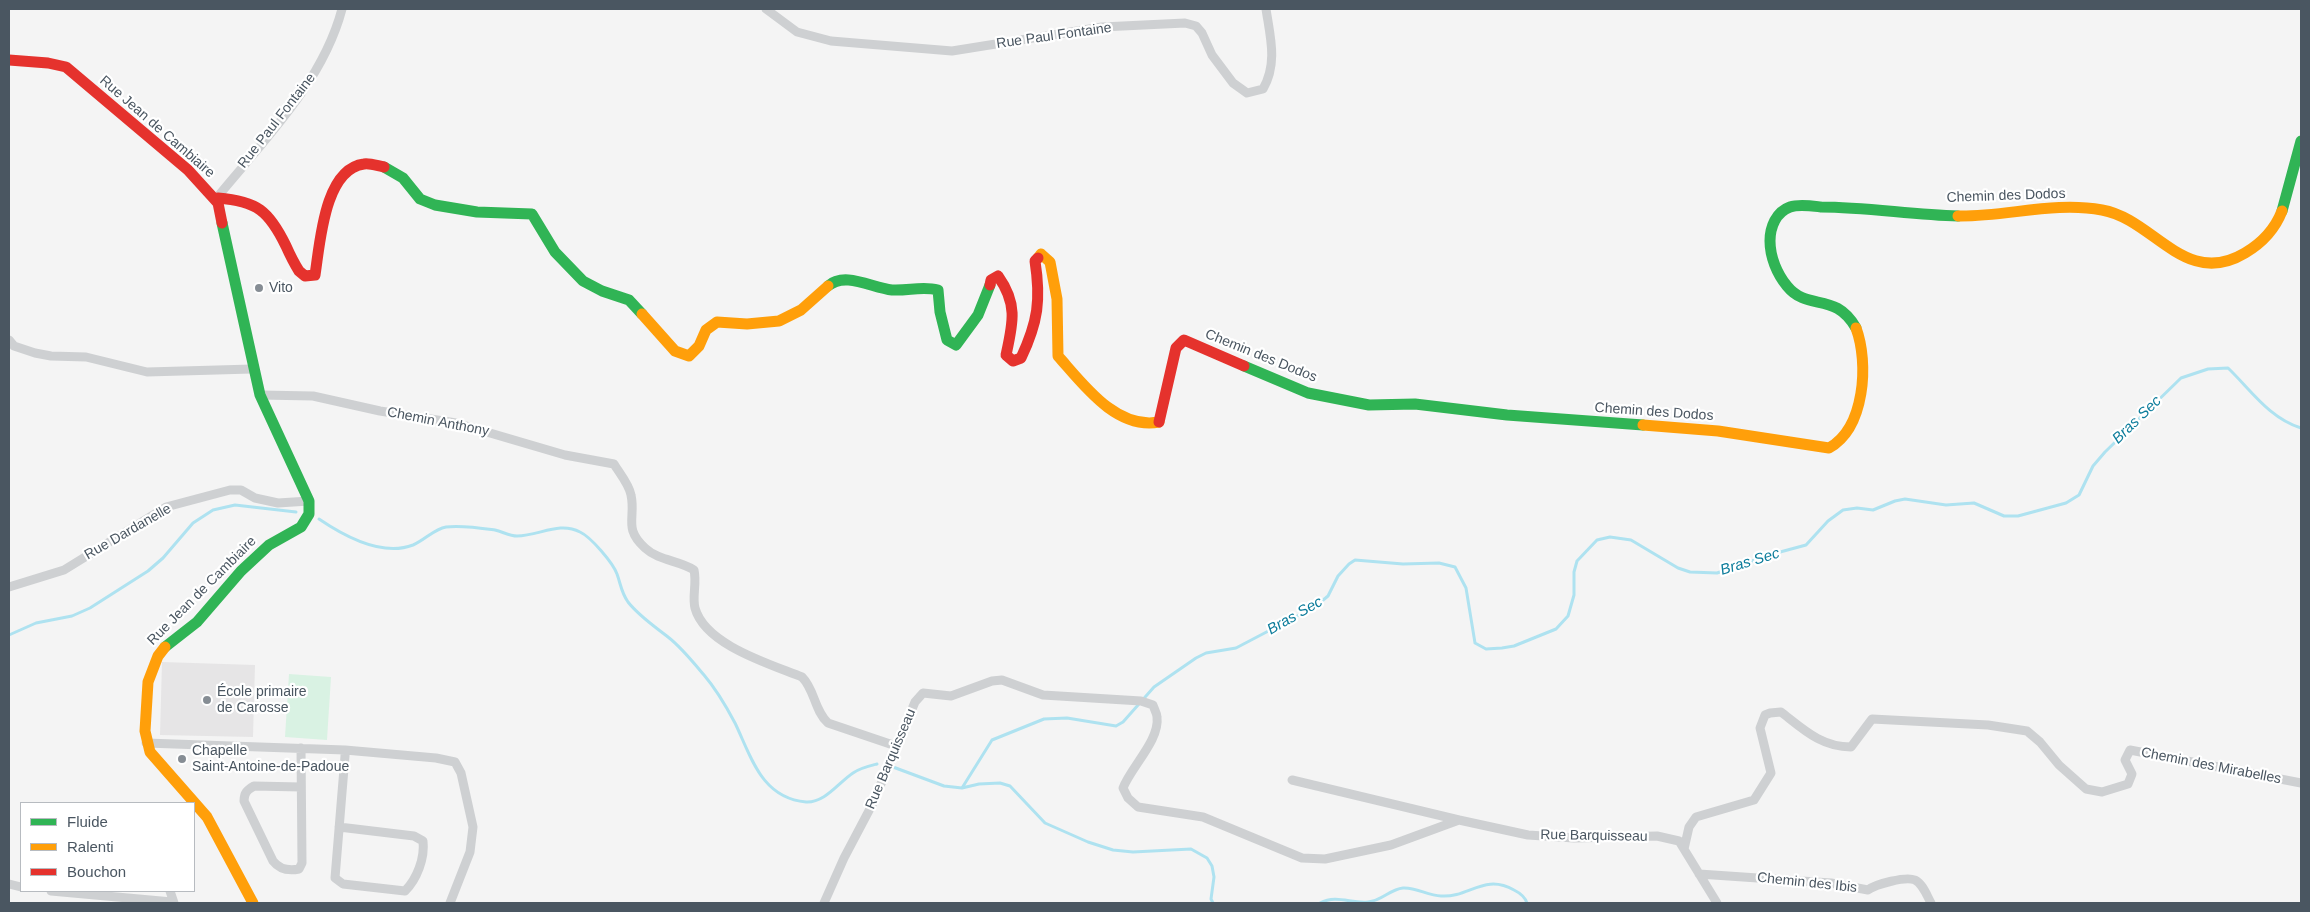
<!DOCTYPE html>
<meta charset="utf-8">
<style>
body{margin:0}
#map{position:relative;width:2310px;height:912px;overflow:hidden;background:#f4f4f4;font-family:Arial,sans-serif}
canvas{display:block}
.frame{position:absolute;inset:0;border:10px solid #4a5661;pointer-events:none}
.legend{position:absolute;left:20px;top:802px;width:175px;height:90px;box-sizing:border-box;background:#fff;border:1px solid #b7bbc0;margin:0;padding:6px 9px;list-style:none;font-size:15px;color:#4a5661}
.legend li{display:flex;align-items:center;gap:10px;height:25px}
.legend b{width:25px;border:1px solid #b7bbc0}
</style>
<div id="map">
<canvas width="2310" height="912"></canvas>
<div class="frame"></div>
<ul class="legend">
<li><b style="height:6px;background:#30b455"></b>Fluide</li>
<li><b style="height:6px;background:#ff9f0a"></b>Ralenti</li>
<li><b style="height:6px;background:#e5322d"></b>Bouchon</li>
</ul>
</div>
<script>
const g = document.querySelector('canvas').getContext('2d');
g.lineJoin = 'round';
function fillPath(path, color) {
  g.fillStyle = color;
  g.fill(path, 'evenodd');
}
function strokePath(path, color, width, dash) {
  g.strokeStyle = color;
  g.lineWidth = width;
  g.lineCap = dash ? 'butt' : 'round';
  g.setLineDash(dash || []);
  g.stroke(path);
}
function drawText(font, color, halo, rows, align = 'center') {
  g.font = font + ' Arial,sans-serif';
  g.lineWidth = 4.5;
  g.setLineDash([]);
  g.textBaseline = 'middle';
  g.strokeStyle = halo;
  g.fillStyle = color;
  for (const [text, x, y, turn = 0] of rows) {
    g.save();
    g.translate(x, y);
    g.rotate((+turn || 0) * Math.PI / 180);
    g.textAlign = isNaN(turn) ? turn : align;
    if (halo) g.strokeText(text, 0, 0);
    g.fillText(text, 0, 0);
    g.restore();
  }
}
fillPath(new Path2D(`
 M162,662L255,665L253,737L160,735Z`), '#e6e5e6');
fillPath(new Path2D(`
 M289,674L331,677L327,740L285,737Z`), '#d9f2e3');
strokePath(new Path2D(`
 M319,519C344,536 382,557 413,545C425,540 434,529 446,527C461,525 481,528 495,530C503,532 510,536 517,536C539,536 559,521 580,532C591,537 613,563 617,574C621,585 621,592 628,602C639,616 654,626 668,637C681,647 693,662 704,675C716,689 726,706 735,723C751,756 761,798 806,802C825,803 838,783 853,773C860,768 869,766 877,764
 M9,635L36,623L72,616L90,608L148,571L163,558L193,523L213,510L235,505L296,512
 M893,767L944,786L962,788L979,784L1000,783L1010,786L1045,823L1088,842L1113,850L1133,852L1191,849L1207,858L1212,866L1214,877L1211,899L1213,903
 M962,788L992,740L1044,719L1067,718L1116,726L1123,722L1154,687L1196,658L1206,653L1236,648L1316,606L1328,596L1338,576L1349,564L1355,560L1403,564L1439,563L1455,567L1466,588L1475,643L1486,649L1502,648L1514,646L1556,629L1568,616L1574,595V572L1577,561L1597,540L1610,537L1631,540L1678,568L1690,572L1717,573L1769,555L1806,545L1828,521L1843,510L1857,508L1873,510L1895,501L1905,499L1946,505L1974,503L2004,516H2018L2066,503L2079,495L2093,466L2105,452L2181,378L2208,369L2228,368C2251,390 2269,418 2301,428
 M1320,903C1337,894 1351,904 1368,902C1382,901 1390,889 1403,888C1416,887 1428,896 1441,896C1469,898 1484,873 1514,890C1520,893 1525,897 1527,903`), '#aee2f0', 3);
strokePath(new Path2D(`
 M766,9L797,32L831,41L952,51L1102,27L1185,23L1196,26L1202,33L1212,55L1233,83L1247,93L1263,89C1278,63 1270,36 1266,9
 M218,203L219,195C266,138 323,81 342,9
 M9,340L14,346L35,353L51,356L86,357L147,372L252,369
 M260,395L313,396L380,411L456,423L565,455L614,464C620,474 629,484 631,495C636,518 623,528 645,548C659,561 678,560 694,570C697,583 692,597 695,608C705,645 770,664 802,677C815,690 814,710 828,723L896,746
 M9,587L64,570L166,507L230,490H241L255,498L278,503L309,501
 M146,743L345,750L436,758L455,762L461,773L473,827L470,852L450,903
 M301,748L302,863L299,869C289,871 280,870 273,861L244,801C244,793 247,790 254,786L301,787
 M1292,780L1459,820
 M339,827L414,836L423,841C425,858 417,879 405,891L343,884L335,878L345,756V750
 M1684,849L1689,827L1696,817L1754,800L1771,773L1760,728L1765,715L1770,713L1781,712C1803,729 1821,747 1851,747L1872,719L1988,725L2027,731L2040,742L2059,765L2086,789L2102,792L2128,784L2132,774L2125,760L2130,750L2301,783
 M1699,874L1831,883L1868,890C1876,884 1906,876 1915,880C1923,884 1927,896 1931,903
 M9,884L21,887
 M51,891L172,902
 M170,891L174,903
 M824,903L844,858L873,803L915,702L923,693L951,696L992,681L1002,680L1043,695L1141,701L1153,705C1154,709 1157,713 1157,717C1160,740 1131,767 1123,788L1128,798L1138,807L1203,817L1302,858L1325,859L1391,845L1459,820L1528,835L1574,838L1657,836L1679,841L1717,903`), '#ced0d2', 9);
strokePath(new Path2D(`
 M384,167L403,178L420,199L435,205L477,212L532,214L555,252L583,281L602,291L629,300L642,314
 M2282,211L2301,141
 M828,286C845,271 872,288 892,290C908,291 922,286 938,290L940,312L947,340L956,345L978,315L990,285
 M1856,328C1835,291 1808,312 1787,286C1777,274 1770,257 1770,241C1770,227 1776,212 1790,207C1799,204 1812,206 1821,207C1867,207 1912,215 1958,216
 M1244,366L1308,393L1369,405L1415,404L1507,415L1643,425
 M165,647L197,622L241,571L269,545L301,527L309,514V501L260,395L222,223`), '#30b455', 11);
strokePath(new Path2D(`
 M1958,216C2006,217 2054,201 2102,210C2154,219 2185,289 2245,253C2262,243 2275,229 2282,211
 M1038,258L1041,254L1050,262L1057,299L1058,356C1083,384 1116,430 1159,422
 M642,314L675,351L689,356L699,346L706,330L717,322L747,324L779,321L801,310L828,286
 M1643,425L1718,431L1829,448C1865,428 1869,363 1856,328
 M165,647L158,656L148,682L145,731L150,752L207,817L253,903`), '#ff9f0a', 11);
strokePath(new Path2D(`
 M9,60L48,63L66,67L188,170L218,203L222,223
 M218,198C257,201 269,211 286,246C290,255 294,263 299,271L305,276L315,275C320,244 324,169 364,164C370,163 378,166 384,167
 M990,285L991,280L998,276C1018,304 1013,323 1006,355L1013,361L1021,358C1038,322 1041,300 1035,261L1038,258
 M1159,422L1176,348L1184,340L1244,366`), '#e5322d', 11);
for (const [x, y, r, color] of [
 [259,288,5,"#868d94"],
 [207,700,5,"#868d94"],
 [182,759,5,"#868d94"]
]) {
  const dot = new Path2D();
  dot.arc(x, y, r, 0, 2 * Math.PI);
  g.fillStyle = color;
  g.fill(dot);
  strokePath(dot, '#fff', 2);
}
drawText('14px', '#4a5661', '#fff', [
 ["Rue Paul Fontaine",1054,36,-8],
 ["Rue Paul Fontaine",277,121,-52],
 ["Rue Jean de Cambiaire",157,127,41],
 ["Chemin des Dodos",2006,196,-2],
 ["Chemin des Dodos",1261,356,22],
 ["Chemin des Dodos",1654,412,4],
 ["Chemin Anthony",438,422,11],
 ["Rue Dardanelle",128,532,-30],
 ["Rue Jean de Cambiaire",202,591,-45],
 ["Rue Barquisseau",891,759,-67],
 ["Chemin des Mirabelles",2211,766,11],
 ["Rue Barquisseau",1594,836,1],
 ["Chemin des Ibis",1807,883,6]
]);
drawText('14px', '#4a5661', '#fff', [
 ["Vito",269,288],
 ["École primaire",217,692],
 ["de Carosse",217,708],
 ["Chapelle",192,751],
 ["Saint-Antoine-de-Padoue",192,767]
], 'left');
drawText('italic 15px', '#0c7c9b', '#fff', [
 ["Bras Sec",2137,420,-44],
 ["Bras Sec",1750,562,-17],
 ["Bras Sec",1295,616,-30]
]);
</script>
